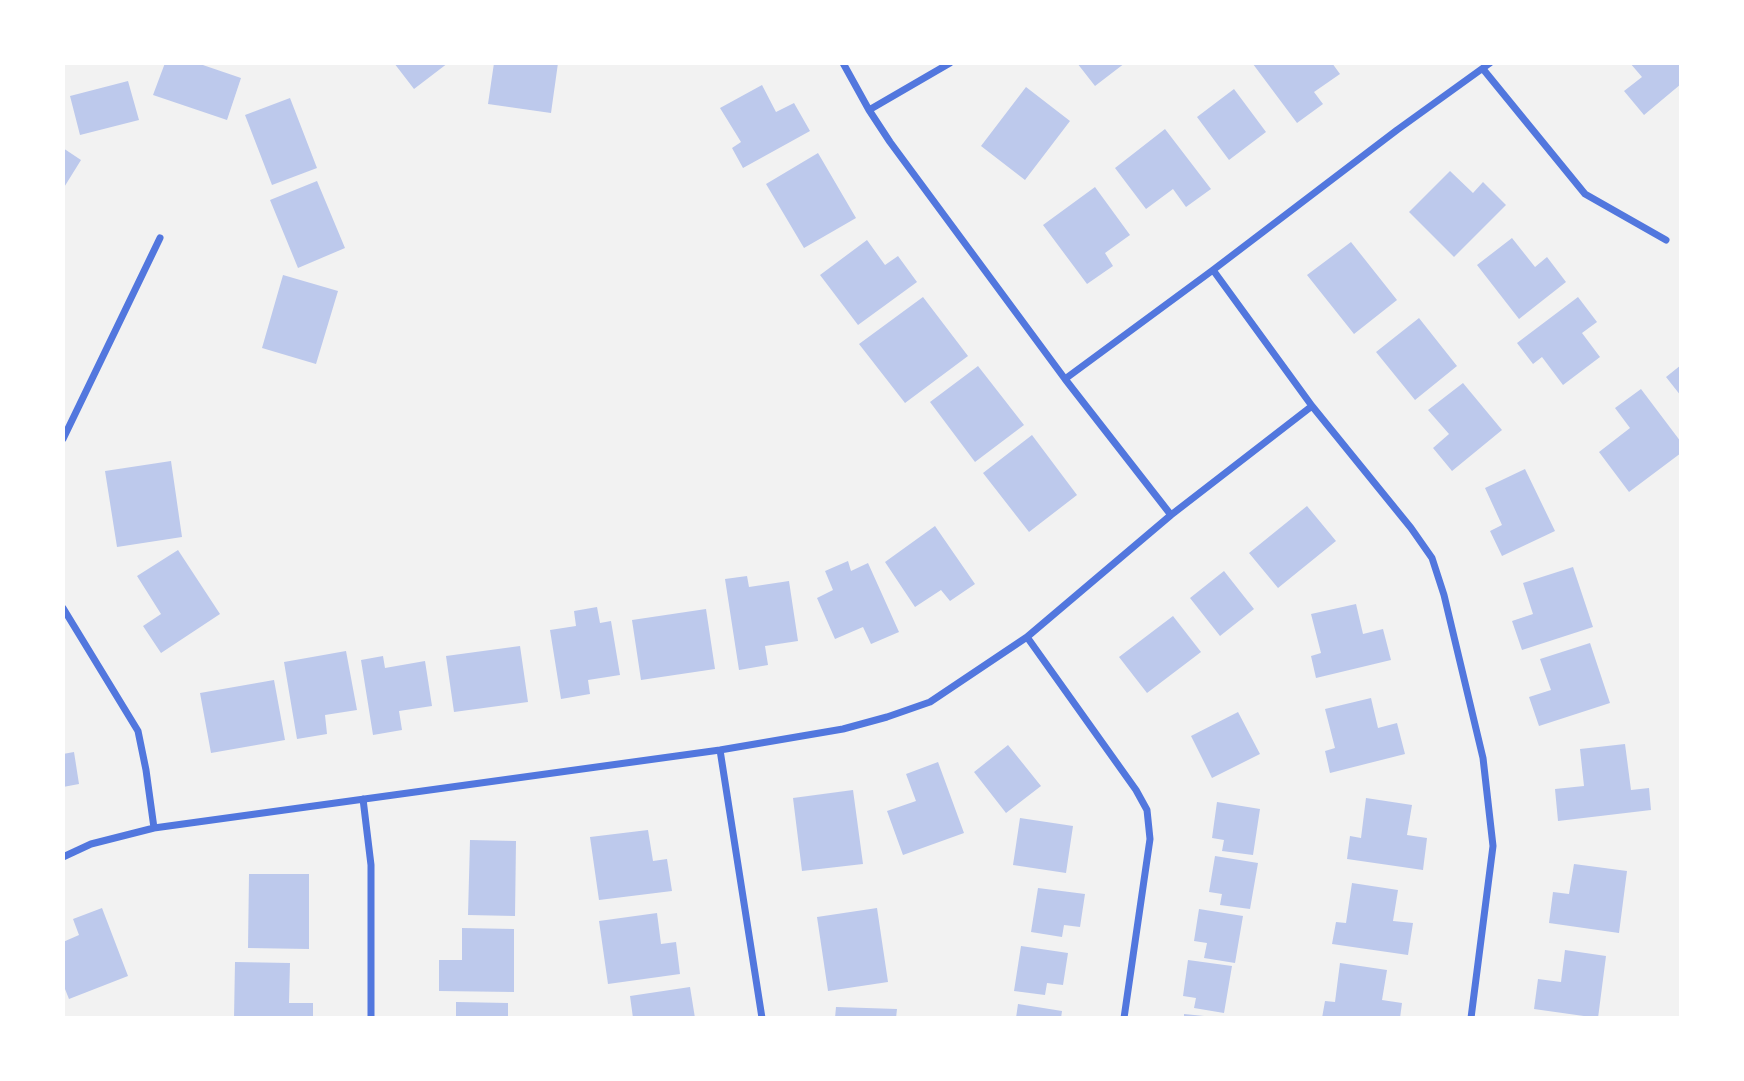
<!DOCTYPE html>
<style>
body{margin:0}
#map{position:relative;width:1744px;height:1081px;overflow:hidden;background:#f2f2f2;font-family:"Public Sans",sans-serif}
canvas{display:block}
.frame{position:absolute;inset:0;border:65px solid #fff;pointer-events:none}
</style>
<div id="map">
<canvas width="1744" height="1081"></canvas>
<div class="frame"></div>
</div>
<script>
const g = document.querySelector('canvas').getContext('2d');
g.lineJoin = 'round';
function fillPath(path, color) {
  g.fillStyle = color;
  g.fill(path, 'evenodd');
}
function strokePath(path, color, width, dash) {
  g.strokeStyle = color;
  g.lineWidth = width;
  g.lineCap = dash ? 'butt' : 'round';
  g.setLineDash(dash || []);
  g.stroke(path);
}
fillPath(new Path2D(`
 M165,63H197L241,78L227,120L153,95Z
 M394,63H448L414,89Z
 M494,63H558L551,113L488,104Z
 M1077,63H1125L1095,86Z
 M1255,63H1332L1340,74L1314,92L1323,104L1297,123L1253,64Z
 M1630,63H1681V84L1644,115L1624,91L1642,77Z
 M128,81L139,120L80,135L70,96Z
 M762,85L776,112L794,103L810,131L743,168L732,148L741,142L720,108Z
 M1026,87L1070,121L1025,180L981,146Z
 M1234,89L1266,132L1229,160L1197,117Z
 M290,98L317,168L272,185L245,115Z
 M1165,129L1211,189L1186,207L1173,189L1146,209L1115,168Z
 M63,148L81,160L63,189Z
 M818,153L856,218L804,248L766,184Z
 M1450,171L1473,193L1483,182L1506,205L1454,257L1409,212Z
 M317,181L345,248L298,268L270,200Z
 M1095,187L1130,235L1105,253L1113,266L1087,284L1043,225Z
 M1512,238L1535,267L1547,257L1566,282L1519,319L1477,265Z
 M867,240L885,265L898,256L917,282L858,325L820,275Z
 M1351,242L1397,300L1354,334L1307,275Z
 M283,275L338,291L316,364L262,348Z
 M923,297L968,356L905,403L859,344Z
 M1578,297L1597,322L1582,333L1600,357L1563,385L1542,357L1533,364L1517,343Z
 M1419,318L1457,366L1415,400L1376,352Z
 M1681,365V396L1666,377Z
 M978,366L1024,425L975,462L930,402Z
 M1463,383L1502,430L1452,471L1433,448L1449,434L1428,410Z
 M1641,389L1681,442V453L1629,492L1599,452L1630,428L1615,408Z
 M1032,435L1077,495L1029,532L983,473Z
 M171,461L182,537L117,547L105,471Z
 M1525,469L1555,531L1502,556L1490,531L1502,525L1485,488Z
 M1307,506L1336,541L1278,588L1249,553Z
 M935,526L975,584L950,601L941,590L915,607L885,562Z
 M178,550L220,614L161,653L143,626L161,614L137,576Z
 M848,561L851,571L868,563L899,632L871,644L863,627L835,639L817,598L833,590L825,571Z
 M1573,567L1593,627L1522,650L1512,621L1533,614L1523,583Z
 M1224,571L1254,609L1220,636L1190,598Z
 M747,576L749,587L789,581L798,641L765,646L768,665L739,670L725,579Z
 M1356,604L1363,634L1383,629L1391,660L1316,678L1311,656L1321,653L1311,614Z
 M597,607L600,623L611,621L620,675L588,680L590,694L561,699L550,630L576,626L574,611Z
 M706,609L715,669L641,680L632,620Z
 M1173,616L1201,652L1147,693L1119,657Z
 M1590,643L1610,703L1539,726L1529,697L1551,690L1540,659Z
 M520,646L528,702L454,712L446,656Z
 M346,651L357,710L325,715L327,734L297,739L284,662Z
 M383,656L385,668L425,661L432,706L399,711L402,730L373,735L361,660Z
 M274,680L285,740L211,753L200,693Z
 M1371,698L1378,728L1397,723L1405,754L1330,773L1325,751L1335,748L1325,709Z
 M1238,712L1260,754L1212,778L1191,736Z
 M1625,744L1631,790L1649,788L1651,810L1558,821L1555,789L1584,786L1580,749Z
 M1008,745L1041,786L1006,813L974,772Z
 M74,752L79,784L63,787V754Z
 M938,762L964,833L903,855L887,811L916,801L906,774Z
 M853,790L863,864L802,871L793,798Z
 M1366,798L1412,805L1407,835L1427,838L1423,870L1347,859L1350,836L1361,838Z
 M1217,802L1260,809L1253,855L1222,851L1224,840L1212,838Z
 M1020,818L1073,826L1066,873L1013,865Z
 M648,830L653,861L667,859L672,891L599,900L590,837Z
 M470,840L516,841L515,916L468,915Z
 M1215,856L1258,863L1250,909L1220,905L1222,894L1209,892Z
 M1574,864L1627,871L1619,933L1549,923L1553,892L1569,894Z
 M249,874H309V949L248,948Z
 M1352,883L1398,890L1393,921L1413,923L1408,955L1332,944L1336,922L1346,923Z
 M1038,888L1085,894L1080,927L1064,925L1062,937L1031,932Z
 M102,908L128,976L69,999L63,984V942L79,935L73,919Z
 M877,908L888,982L828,991L817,917Z
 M1199,909L1243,916L1235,963L1204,958L1207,943L1194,941Z
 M657,913L661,944L676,942L680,974L608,984L599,921Z
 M462,928L514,929V992L439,991V960H462Z
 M1021,946L1068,953L1063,985L1047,983L1045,995L1014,991Z
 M1565,950L1606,956L1598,1018L1534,1009L1538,979L1561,982Z
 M1188,960L1232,966L1224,1013L1194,1008L1196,998L1183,996Z
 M235,962L290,963L289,1003H313V1018H234Z
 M1340,963L1387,970L1382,1000L1402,1003L1400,1018H1322L1325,1001L1335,1002Z
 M690,987L695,1018H633L630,996Z
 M456,1002L508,1003V1018H456Z
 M1018,1004L1062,1011L1061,1018H1016Z
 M836,1007L897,1009L896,1018H835Z
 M1184,1014L1204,1016V1018H1184Z`), '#bdc9ec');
strokePath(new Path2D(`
 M843,63L869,110L890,142L1065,379L1171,515
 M1483,69L1585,194L1666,240
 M869,110L950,63
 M1213,270L1312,406L1411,528L1432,558L1444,595L1483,758L1493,846L1471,1018
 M1065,379L1213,270L1397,130L1490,63
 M63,439L160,238
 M63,608L138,731L146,770L154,828
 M1027,637L1136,790L1147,810L1150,839L1124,1018
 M720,750L762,1018
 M363,799L371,865V1018
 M63,857L91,844L154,828L720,750L843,729L887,717L930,702L1027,637L1171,515L1312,406`), '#5277de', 7);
</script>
